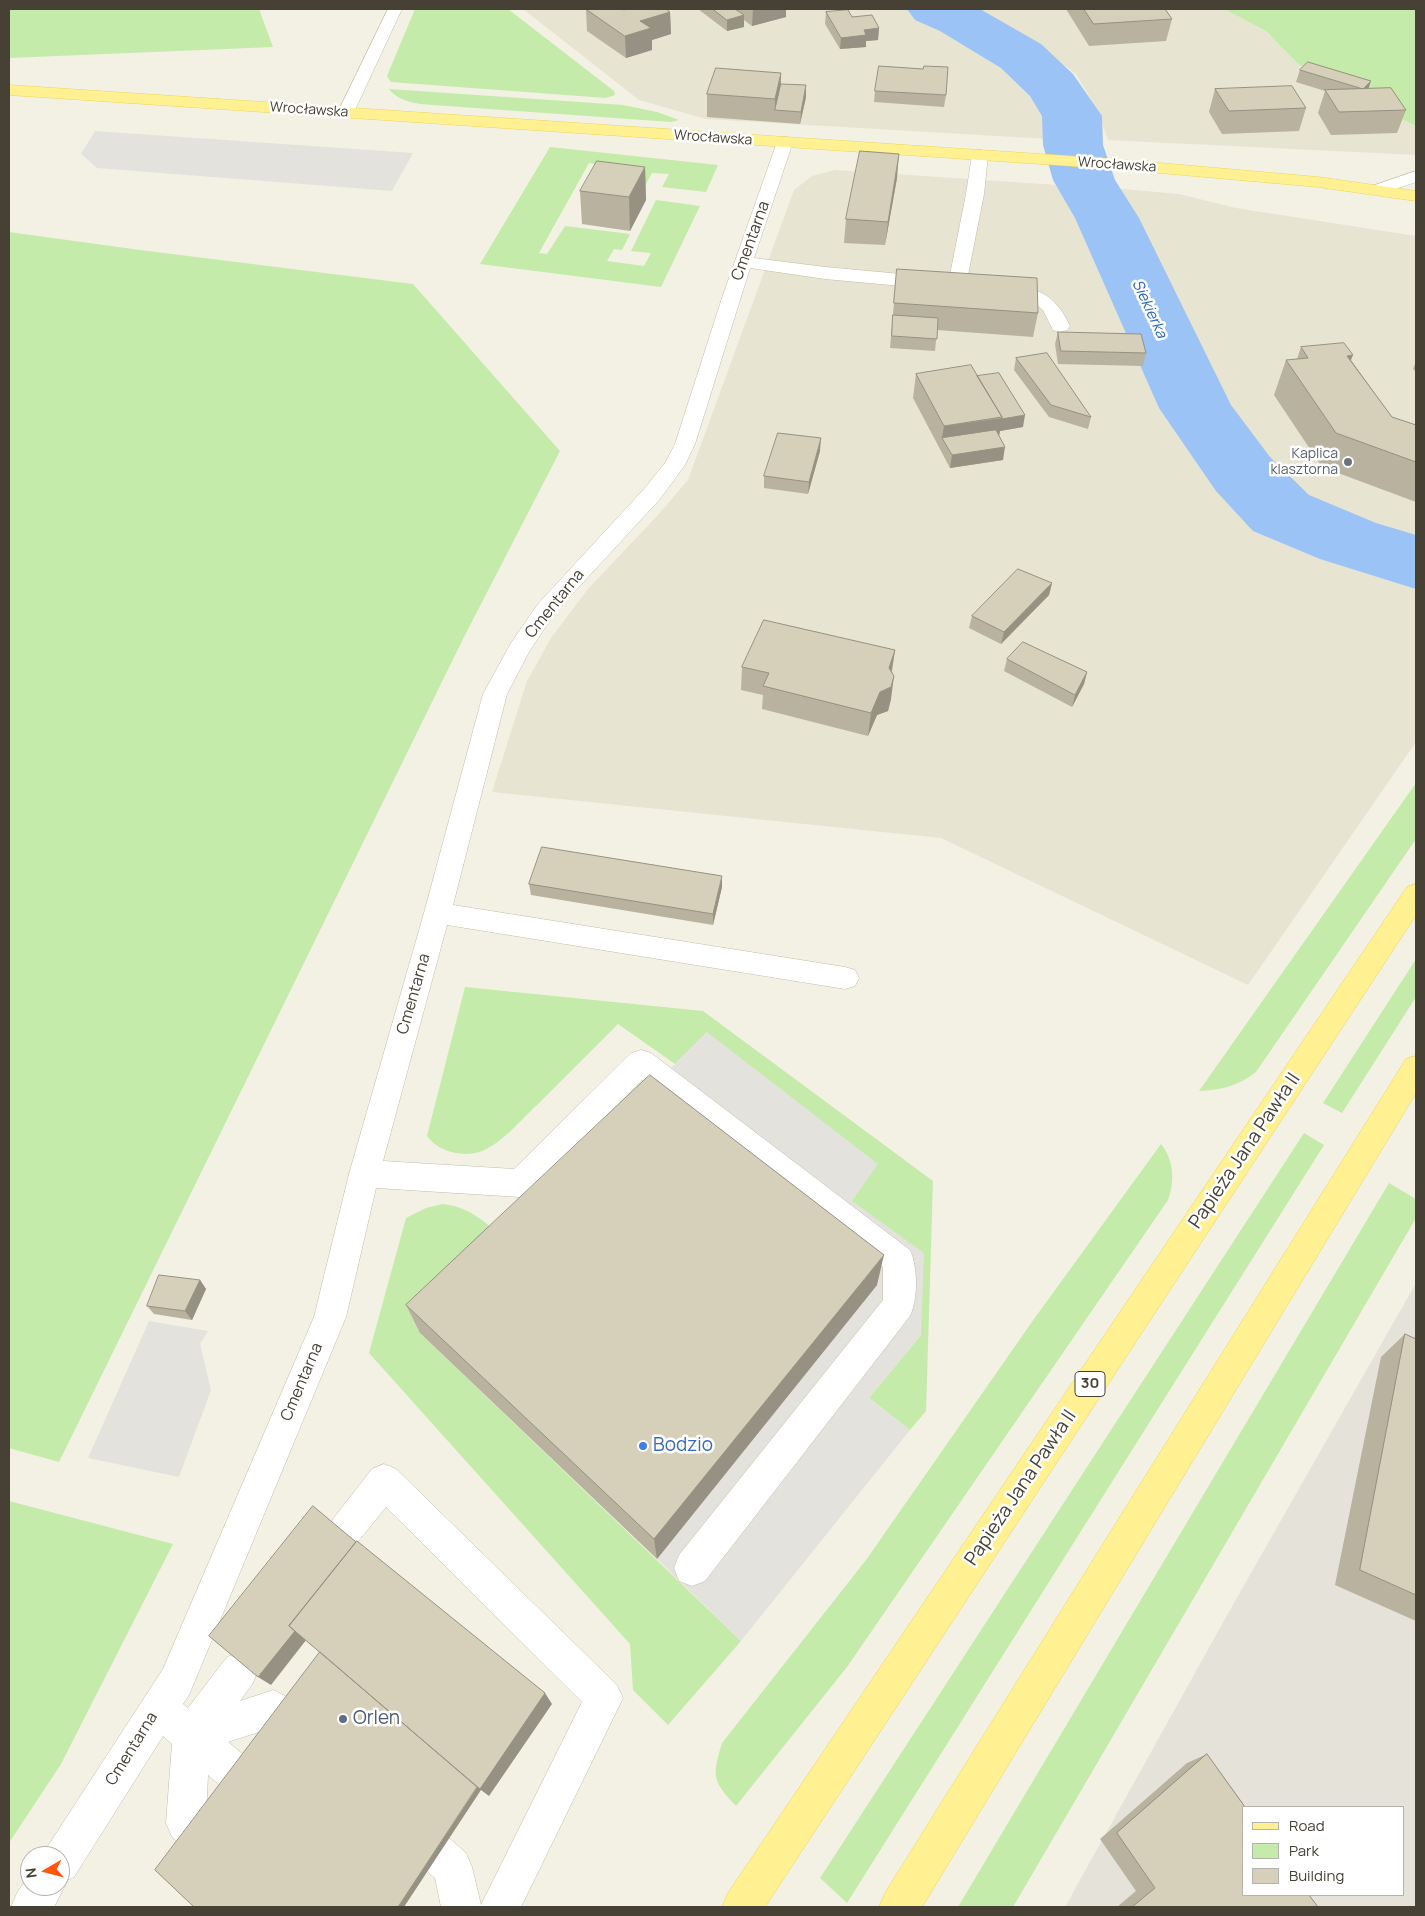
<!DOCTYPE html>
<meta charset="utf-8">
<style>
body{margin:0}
#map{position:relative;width:1425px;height:1916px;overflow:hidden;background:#f3f1e4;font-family:Manrope,sans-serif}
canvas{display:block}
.frame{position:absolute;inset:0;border:10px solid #464134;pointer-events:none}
.legend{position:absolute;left:1242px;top:1806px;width:162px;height:90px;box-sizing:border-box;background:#fff;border:1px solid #b5b3ae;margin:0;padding:6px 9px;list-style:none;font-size:15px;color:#464134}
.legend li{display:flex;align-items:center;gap:10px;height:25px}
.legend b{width:25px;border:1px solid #b5b3ae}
.north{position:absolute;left:20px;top:1846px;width:50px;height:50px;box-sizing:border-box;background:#fff;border:1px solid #b5b3ae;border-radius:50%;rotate:262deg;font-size:14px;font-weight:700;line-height:20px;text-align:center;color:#464134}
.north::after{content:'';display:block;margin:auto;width:18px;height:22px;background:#ff560f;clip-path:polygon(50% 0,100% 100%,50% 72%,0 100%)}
</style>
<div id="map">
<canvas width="1425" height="1916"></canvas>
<div class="frame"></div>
<ul class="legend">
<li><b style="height:6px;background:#fff091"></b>Road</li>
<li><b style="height:14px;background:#c4ebaa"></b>Park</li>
<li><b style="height:14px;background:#d6cfb9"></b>Building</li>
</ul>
<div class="north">N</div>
</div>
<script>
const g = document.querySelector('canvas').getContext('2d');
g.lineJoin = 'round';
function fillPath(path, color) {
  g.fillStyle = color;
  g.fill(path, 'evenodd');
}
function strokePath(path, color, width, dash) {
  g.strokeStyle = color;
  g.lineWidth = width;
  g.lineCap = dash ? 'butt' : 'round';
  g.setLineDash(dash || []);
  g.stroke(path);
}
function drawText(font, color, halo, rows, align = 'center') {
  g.font = font + ' Manrope,sans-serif';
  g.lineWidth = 5;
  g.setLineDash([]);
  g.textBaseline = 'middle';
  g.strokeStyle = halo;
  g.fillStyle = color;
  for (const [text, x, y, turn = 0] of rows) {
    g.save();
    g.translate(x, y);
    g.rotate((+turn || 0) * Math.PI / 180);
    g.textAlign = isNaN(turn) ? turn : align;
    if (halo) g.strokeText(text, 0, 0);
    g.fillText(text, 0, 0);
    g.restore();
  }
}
fillPath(new Path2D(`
 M523,9H916L962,30L995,50L1031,78L1046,107L1048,139L706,119L639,100Z
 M964,9H1224L1266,31L1297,63L1324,81L1416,126V155L1108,140L1098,111L1076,74L1033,42Z
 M835,170L1072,186L1161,372L1193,428L1232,478L1265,517L1332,558L1416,589V742L1248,985L941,838L492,792L527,681L551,638L588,589L658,515L688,480L794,190L812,176Z
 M1113,188L1179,194L1236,208L1416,236V546L1338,518L1284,488L1239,444L1178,342Z`), '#e8e4d2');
fillPath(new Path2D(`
 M1416,1283V1907H1065L1226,1617ZM1244,1807H1404V1895H1244Z`), '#e5e2d9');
fillPath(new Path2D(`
 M9,9H259L273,47L9,58Z
 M415,9H508L614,91L615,95L606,98L391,82L387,76Z
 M1224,9H1416V126L1324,81L1297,63L1266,31Z
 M389,89L623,105L657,112L679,120L671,122L433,105C417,104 399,102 389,89Z
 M550,147L718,165L706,192L662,187L669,174L652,173L645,186L613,167L589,163L539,253L547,254L565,226L630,234L622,250L614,249L607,261L644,266L651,253L631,251L656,200L700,206L661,287L480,264Z
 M9,232L140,250L413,284L560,451L463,639L59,1462L9,1448Z
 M1416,783V839L1256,1072C1238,1086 1221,1090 1199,1091Z
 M1416,959V997L1342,1113L1323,1103Z
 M465,987L703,1011L933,1181L926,1411L910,1430L869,1398L921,1335L852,1201L707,1032L675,1064L618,1024C591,1051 564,1078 537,1105C522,1119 501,1144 482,1151C464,1158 438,1152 427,1136Z
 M1304,1133L1324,1145L847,1903L820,1878Z
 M1161,1144C1174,1160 1175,1182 1168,1200L847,1667L736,1806C712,1780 712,1777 722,1743L866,1560L1034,1319Z
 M1389,1183L1416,1199V1218L1013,1907H958Z
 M443,1204C474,1208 488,1225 510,1245L420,1333L741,1641L668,1725L633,1690L630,1644L369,1353L406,1218L426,1208Z
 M9,1501L173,1544L61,1764L9,1843Z`), '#c4ebaa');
fillPath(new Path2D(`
 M95,131L413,153L392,191L97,168L81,154Z
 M707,1032L878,1164L852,1201L924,1253L921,1335L869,1398L910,1430L741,1641L657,1559L876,1285L639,1100Z
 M149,1321L208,1331L200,1344L211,1390L179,1477L88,1458Z`), '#e4e2dd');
fillPath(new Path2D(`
 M907,9H980L1041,44L1073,74L1102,116L1103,145L1115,180L1139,218L1231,405L1270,457L1309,495L1376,523L1416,535V589L1320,559L1253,531L1216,491L1159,408L1075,218L1053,180L1043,145L1042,116L1030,96L1001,68L940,31L915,20Z`), '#9bc3f5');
const minor = new Path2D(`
 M388,9H402L354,112L352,115H340L338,112Z
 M785,137L791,138L793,142L754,258L825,267L934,277L941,279L943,283L941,287L934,289L825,279L750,268L695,444L685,465L660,499L554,614L529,652L507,694L453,905L845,967L855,970L859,978L855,986L845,989L447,925L383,1161L514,1169L631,1053L641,1050L651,1053L910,1250C918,1268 918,1298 910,1316L705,1581L692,1586L679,1581L674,1568L679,1555L883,1300V1267L642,1080L531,1193L520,1197L376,1188L346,1317L189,1695L183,1704L188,1708L227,1657L240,1652L253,1657L258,1670L253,1683L240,1701L273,1690C294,1699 314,1715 323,1736L317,1749L304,1755L291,1749L268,1729L228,1742L274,1780L279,1794L274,1808L260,1813L246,1808L208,1775L206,1815L230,1836L236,1850L230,1864L216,1870L202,1864L172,1837L166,1823L172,1744L163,1736L74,1877L63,1882L65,1886L54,1907H11L17,1893L30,1873V1886H60V1856H43L46,1849L163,1669L314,1317L349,1174L424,913L483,694L511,643L538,604L644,489L665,463L675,444L722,298L777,142L779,138Z
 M980,150L986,151L988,155L984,194L966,285L964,289L957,291L950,289L948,285L966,194L972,155L974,151Z
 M1416,171V182L1378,195L1372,194L1369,190L1372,186Z
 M1002,284C1037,288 1054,292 1070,326L1067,330L1060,332L1053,330L1043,310L1032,301L995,294L993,290L995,286Z
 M384,1464L396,1469L617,1685L623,1698L521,1907H441L435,1878L397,1845L391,1831L397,1817L411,1811L425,1817L466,1853L472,1867L481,1905L582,1702L386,1507L357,1543L345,1549L333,1543L327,1531L333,1519L372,1469Z`);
const major = new Path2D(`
 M9,85L1115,159L1318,177L1416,191V201L1318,187L1115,169L9,95Z
 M1416,884V915L765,1907H722L728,1893L1407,887Z
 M1416,1056V1093L922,1907H879L885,1893L1406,1059Z`);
strokePath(minor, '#c2bda9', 1);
strokePath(major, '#ecd55a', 1);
fillPath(minor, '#fff');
fillPath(major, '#fff091');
fillPath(new Path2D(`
 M586,9L670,12L671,34L652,40V50L626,58L587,31Z
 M698,9H786V17L752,26L744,20V27L727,31Z
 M1066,9H1165L1172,19L1166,41L1089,46Z
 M826,12L852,17L879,28L878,40L866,41V47L840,49L825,24Z
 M1300,70L1368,89L1406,110L1397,133L1331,135L1318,113L1325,91L1296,82Z
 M781,73V84L806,97L800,124L707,117V94Z
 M1215,89L1306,108L1299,131L1222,134L1209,112Z
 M875,91L946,95L944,107L874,102Z
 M645,167L646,200L630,231L582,224L580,191Z
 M897,178L885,245L844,243L846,219Z
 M897,269L1038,313L1033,337L937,330L935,351L890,348Z
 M1058,332L1146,353L1143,366L1058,364L1055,344Z
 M1301,347L1351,360L1392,417L1416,425V502L1322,467L1274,395L1286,360L1297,359Z
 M1016,358L1091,417L1088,429L1049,417L1014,370Z
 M1416,361V372L1413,369Z
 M916,374L977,376L1023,427L1000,431L999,436L1003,460L950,468L913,398Z
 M820,451L808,494L764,488V476Z
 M1052,583L1049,595L1001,644L969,628L972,616Z
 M895,650L892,672L891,699L888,711L877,715L868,736L762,709L763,695L741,690L742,667Z
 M1007,659L1087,672L1084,684L1072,707L1004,671Z
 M529,884L722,887L713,925L531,895Z
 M200,1280L206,1289L192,1320L154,1314L147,1306Z
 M877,1285L657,1559L420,1333L406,1305Z
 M1405,1334L1416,1339V1621L1335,1585L1381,1357Z
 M1207,1754L1318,1907H1117L1136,1891L1100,1839L1187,1763Z`), '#b8b29f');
fillPath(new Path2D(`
 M753,9H786V17L752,26Z
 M670,12L671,34L652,40V50L626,58L625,36L640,21Z
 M744,15V27L727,31V20Z
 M879,28L878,40L866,41V47L840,49L841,38L864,30Z
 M781,73L780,95L775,110V99Z
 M1371,81L1367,93L1363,89Z
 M806,85V97L800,124L801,112Z
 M899,154L897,178L885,245L888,222Z
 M645,167L646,200L630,231L629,197Z
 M1353,355L1339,389L1347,356Z
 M1025,415L1023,427L1000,431L998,441L942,438L944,426Z
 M821,438L820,451L808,494L809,482Z
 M1005,447L1003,460L950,468L952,455Z
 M1052,583L1049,595L1001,644L1004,632Z
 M895,650L891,674L894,676L891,699L888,711L877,715L868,736L871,713L889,668Z
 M1087,672L1084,684L1072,707L1075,695Z
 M722,876V887L713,925V914Z
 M884,1255L877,1285L657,1559L654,1539Z
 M200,1280L206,1289L192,1320L185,1311Z
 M361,1546L371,1557L271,1685L258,1677Z
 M545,1693L552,1704L489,1796L481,1790L404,1907H398L478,1786Z`), '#969182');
const building = new Path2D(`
 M586,9H622L624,10L626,9H666L670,12L640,21L651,28L625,36Z
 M713,9H735L744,15L727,20Z
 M1084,9H1165L1172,19L1094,24Z
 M848,10L852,17L872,15L879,28L864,30L866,35L841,38L826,12Z
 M1308,62L1371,81L1363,89L1300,70Z
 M879,66L923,69L924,66L948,67L946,95L875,91Z
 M716,68L781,73L775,99L707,94Z
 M781,84L806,85L801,112L775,110Z
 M1292,86L1306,108L1229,111L1215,89Z
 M1391,88L1406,110L1339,112L1325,90Z
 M860,151L899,154L888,222L846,219Z
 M597,161L645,167L629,197L580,191Z
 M897,269L1037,278L1038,313L894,303Z
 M893,315L938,318L937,339L892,336Z
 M1058,332L1141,334L1146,353L1061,351Z
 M1344,343L1353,355L1347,356L1392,417L1416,425V462L1336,433L1286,360L1308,358L1301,347Z
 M1047,353L1091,417L1051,405L1016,358Z
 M971,365L1002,417L944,426L916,374Z
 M999,373L1025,415L1002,419V417L977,376Z
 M996,430L1005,447L952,455L942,438Z
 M778,433L821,438L809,482L764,476Z
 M1018,569L1052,583L1004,632L972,616Z
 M764,620L895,650L889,668L894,676L891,687L880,692L871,713L763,686L769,673L742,667Z
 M1023,642L1087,672L1075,695L1007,659Z
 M542,847L722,876L713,914L529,884Z
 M650,1075L884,1255L654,1539L406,1305Z
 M159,1275L200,1280L185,1311L147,1306Z
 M1405,1334L1416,1339V1595L1360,1570Z
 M313,1506L356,1542L289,1626L295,1631L258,1677L209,1636Z
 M357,1541L545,1693L480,1789L289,1626Z
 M320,1652L477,1787L398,1907H194L155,1870Z
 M1207,1754L1245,1807H1244V1895H1309L1318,1907H1132L1155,1888L1117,1833Z`);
fillPath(building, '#d6cfb9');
strokePath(building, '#969182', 1);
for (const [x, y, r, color] of [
 [1348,462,5,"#6b7280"],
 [643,1446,5,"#3f7fe0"],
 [343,1719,5,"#5c6f8a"]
]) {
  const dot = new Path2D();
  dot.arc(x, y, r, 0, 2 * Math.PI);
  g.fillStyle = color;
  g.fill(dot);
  strokePath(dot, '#fff', 2);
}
drawText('14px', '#464134', '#fff', [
 ["Wrocławska",309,110,4],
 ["Wrocławska",713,138,4],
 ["Wrocławska",1117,165,4]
]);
drawText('14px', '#5b616d', '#fff', [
 ["Kaplica",1338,454],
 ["klasztorna",1338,470]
], 'right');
drawText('italic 15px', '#2665b9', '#fff', [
 ["Siekierka",1149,309,65]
]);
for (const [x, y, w] of [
 [1090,1384,30]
]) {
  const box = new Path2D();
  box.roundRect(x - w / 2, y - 12.5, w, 25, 4);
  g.fillStyle = '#fff';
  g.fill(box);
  strokePath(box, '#464134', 1);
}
drawText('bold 15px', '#464134', null, [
 ["30",1090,1384]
]);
drawText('16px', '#464134', '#fff', [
 ["Cmentarna",751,241,-70],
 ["Cmentarna",555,604,-51],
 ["Cmentarna",414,994,-74],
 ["Cmentarna",302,1382,-67],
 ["Cmentarna",132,1749,-58]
]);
drawText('19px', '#464134', '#fff', [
 ["Papieża Jana Pawła II",1245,1151,-56],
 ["Papieża Jana Pawła II",1021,1488,-56]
]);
drawText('19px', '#366cbe', '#fff', [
 ["Bodzio",653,1446]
], 'left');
drawText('19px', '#4e5e75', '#fff', [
 ["Orlen",353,1719]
], 'left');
</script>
